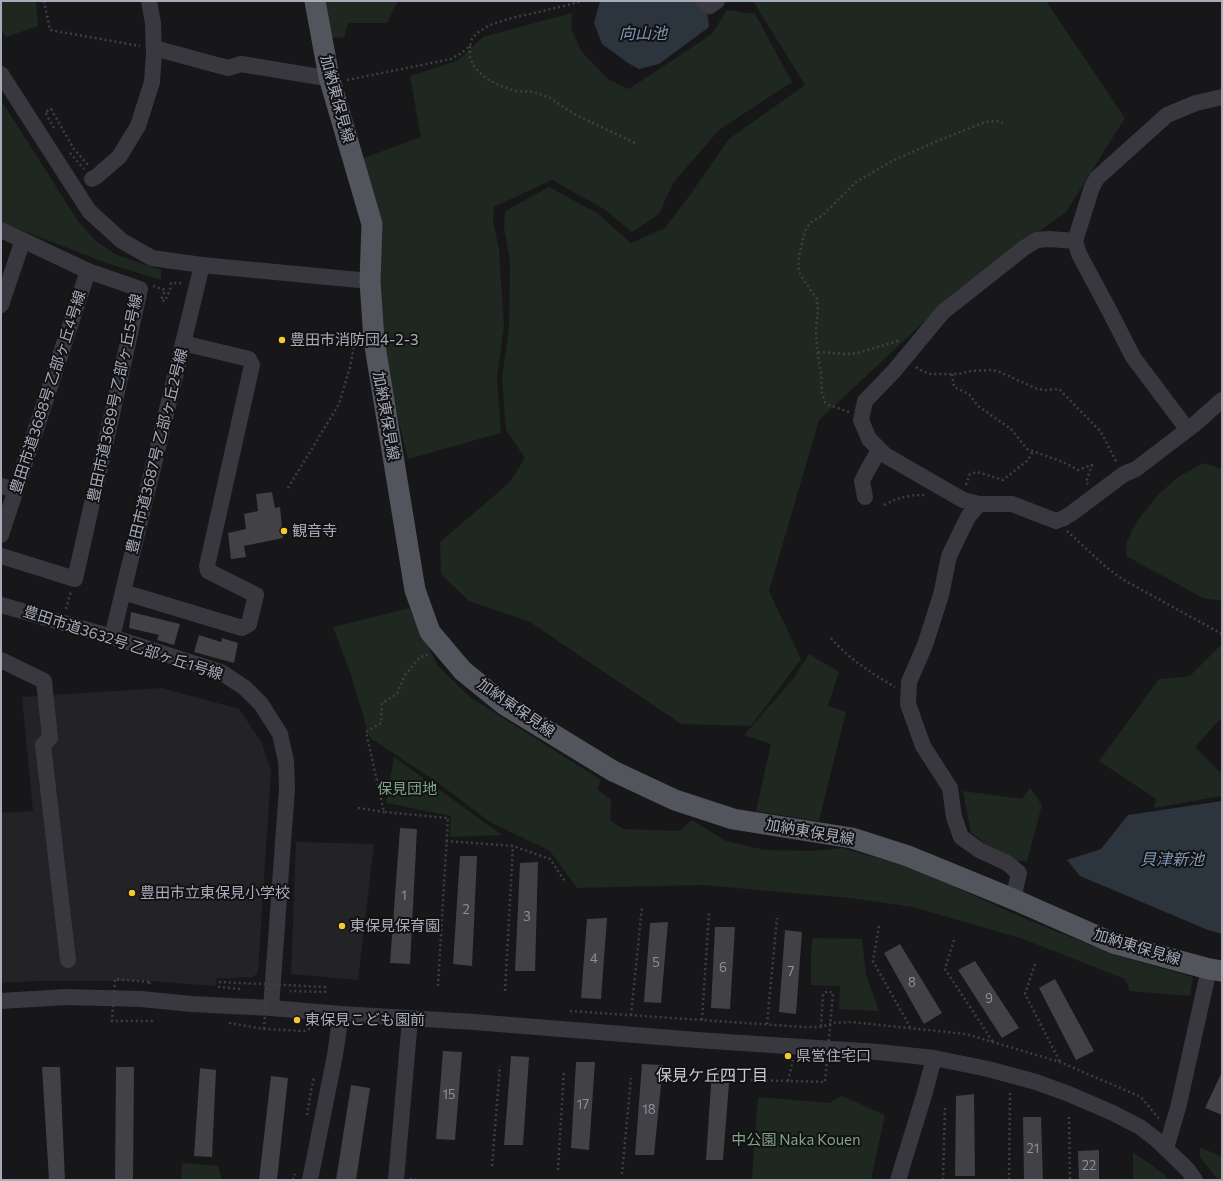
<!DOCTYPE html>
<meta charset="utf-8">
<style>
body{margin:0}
#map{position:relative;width:1223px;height:1181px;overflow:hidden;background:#171719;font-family:Commissioner,sans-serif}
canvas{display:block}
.frame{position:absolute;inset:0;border:2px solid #a8acb9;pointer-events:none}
</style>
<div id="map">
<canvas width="1223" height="1181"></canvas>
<div class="frame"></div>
</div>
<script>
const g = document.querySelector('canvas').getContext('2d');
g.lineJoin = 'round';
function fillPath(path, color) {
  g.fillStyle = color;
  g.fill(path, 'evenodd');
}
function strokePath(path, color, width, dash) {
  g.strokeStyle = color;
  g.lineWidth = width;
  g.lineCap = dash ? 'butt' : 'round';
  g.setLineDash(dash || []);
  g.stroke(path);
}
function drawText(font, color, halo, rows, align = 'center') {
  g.font = font + ' Commissioner,"Noto Sans JP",sans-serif';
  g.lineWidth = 4;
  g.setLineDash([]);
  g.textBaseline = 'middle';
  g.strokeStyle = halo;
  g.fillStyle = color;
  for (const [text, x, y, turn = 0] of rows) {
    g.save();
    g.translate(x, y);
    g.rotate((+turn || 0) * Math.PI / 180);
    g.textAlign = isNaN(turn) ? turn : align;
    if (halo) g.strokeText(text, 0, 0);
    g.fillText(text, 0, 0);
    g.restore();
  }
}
fillPath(new Path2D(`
 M162,688L239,709L262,743L271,771L258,972L252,978L243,977L236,978H217L215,986L150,981H38L1,983V813L33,811L22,697Z
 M296,842L374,844L358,980L291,974Z`), '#232326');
fillPath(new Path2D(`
 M1,1H36L38,26L6,37L1,30Z
 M323,1H398L387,23H348L344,38L328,37Z
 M753,1H1046L1125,118L1066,212L959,289L819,420L769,591L801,659L751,726L681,724L530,622L469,601L441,574L440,542L509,483L525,458L506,430L502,379L509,328L510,262L504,227L505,211L549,187L597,213L631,243L665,228L690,195L729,139L805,85Z
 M727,10L755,14L792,82L719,130L673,183L659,214L632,232L604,209L552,180L494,207L493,221L499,249L504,326L497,378L501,433L408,459L379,340L361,159L421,137L410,76L457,61L483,37L572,13L571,29L582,52L609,80L629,89L712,34Z
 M1,100L78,221L96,241L117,255L161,270V280L106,263L1,222Z
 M1204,463L1222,469V601L1203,598L1126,556L1127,541L1137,521L1159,494L1178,477Z
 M409,608L438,666L470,697L601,780L597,789L611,800L610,820L623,829L679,831L692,820L726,841L765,850L812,851L842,848L913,868L1021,917L1118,956L1193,977L1190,996L1130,991L1125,979L1023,939L913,907L850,898L702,885L577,888L550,851L490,822L437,782L370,738L350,672L333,627Z
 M1222,644V717L1195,747L1222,774V796L1154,808L1156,799L1099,761L1159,679L1190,676Z
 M809,654L839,672L828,706L846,712L819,821L756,811L771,744L744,735L794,678Z
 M394,757L502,835L450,837L451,816L386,803Z
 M1030,788L1042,805L1027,861H1009L971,833L963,791L1022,799Z
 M813,938L862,939L866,975L879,1011L839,1009L840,986L811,985V952Z
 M842,1096L885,1115L871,1180H752L758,1097L829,1103Z
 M1200,1147L1222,1157V1180H1218L1200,1157Z
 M1133,1152L1164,1174L1169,1180H1133Z
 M182,1163L218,1166L222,1180H181Z`), '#1e2720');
fillPath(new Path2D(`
 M600,1H695L707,10L709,27L659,64L639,69L628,63L602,44L594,23Z
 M1222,801V934L1208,930L1080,876L1067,860L1101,849L1128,815Z`), '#2c343d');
fillPath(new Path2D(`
 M272,492L275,508L280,507L283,538L244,546L246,557L231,559L228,533L246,529L244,514L258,511L256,494Z
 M131,612L180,624L174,645L157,640L159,635L129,628Z
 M199,635L221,642L222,638L238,643L234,663L194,652Z
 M400,828L417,829L410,964L390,963Z
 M460,856H477L472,966L453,964Z
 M538,862L535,971H515L520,863Z
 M607,918L601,999L581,998L587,919Z
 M668,922L661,1003L644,1002L650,923Z
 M715,927H735L730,1009L711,1008Z
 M785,930L802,932L796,1014L779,1012Z
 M900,944L942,1013L924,1024L884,953Z
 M975,961L1019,1028L1002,1038L958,970Z
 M1055,979L1094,1051L1076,1060L1039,988Z
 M443,1051L462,1052L455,1140L436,1139Z
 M511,1056L529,1057L523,1145H504Z
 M576,1062H595L589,1150L571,1148Z
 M642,1064L663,1065L654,1155H635Z
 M42,1067H60L65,1180H49Z
 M116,1067H134L133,1180H115Z
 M200,1068L216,1070L212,1157L194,1156Z
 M712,1069L730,1070L723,1160H706Z
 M1222,1072V1115L1205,1108Z
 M271,1076L288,1078L277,1180H259Z
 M351,1085L370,1088L356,1180H336Z
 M974,1094L975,1176H955L956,1096Z
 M1023,1117H1041L1043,1180H1024Z
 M1099,1150V1180H1079L1078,1151Z`), '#414146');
strokePath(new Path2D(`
 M44,1L50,30L140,46
 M470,46V57L473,65L478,71L487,79L501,86L516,91L534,92L550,98L574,114L635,143
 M347,80L451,59L460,54L470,46L472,39L477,33L490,25L508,19L568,5L582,1
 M54,128L45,112L51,109L74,149L88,165
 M70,153L84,169
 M153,286L165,290L161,300L165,301L170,290L171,283H184
 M818,352L846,354L858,353L901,340
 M916,367L922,371L931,374H958L971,371L992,370L1000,372L1037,389L1046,390L1059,389L1101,432L1117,463
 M952,374L954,387L969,394L978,406L1011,429L1027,449L1063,462L1078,470L1092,465L1086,482L1088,484
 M849,412L829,405L825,402L822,394L821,373L817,349L816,329L818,311L817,299L803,279L800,274L798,266L799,256L805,231L810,223L823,215L856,182L894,160L935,142L985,122L997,121L1003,123
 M966,485L970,474L977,472L1003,480L1028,460L1033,451
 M288,488L339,404L350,367L356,337
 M884,505C900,497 907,495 925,495
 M1067,531L1106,567L1122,579L1222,634
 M66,609L71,591
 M831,638C849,659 871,673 895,687
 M428,655L420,657L405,675L397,694L382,703L381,723L366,732L384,812L448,818L438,986
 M358,808L384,812
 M446,841L513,846L550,859L566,883
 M879,926L873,961L910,1027
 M954,940L945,969L993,1042
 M1035,964L1025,994L1060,1062
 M149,982L150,985
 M505,991L513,846
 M570,1011L804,1027H821L833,1023L851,1022L966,1034L1060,1062L1141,1097L1159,1119
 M631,1015L642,907
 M702,1020L709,913
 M229,1023L264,1029L305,1031L315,1026
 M767,1024L777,918
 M788,1081L793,1060
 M307,1115L311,1091L314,1078
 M1069,1117L1070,1180
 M492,1166L500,1066
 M558,1170L564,1070
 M622,1174L631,1078
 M410,1179L419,1180
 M293,1180L295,1174
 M702,1180V1179
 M943,1180L945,1107
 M1009,1180L1010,1093`), '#3e3f45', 2.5, [2, 3]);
strokePath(new Path2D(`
 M703,1L710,6L717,1
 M154,48L228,68L241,64L320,77L329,74
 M1,74L89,211L122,241L152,258L202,265L370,281
 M92,179L97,176L119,157L138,126L152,82L154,55L153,23L149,1
 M1,230L88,271L140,289L75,579L1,556
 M1075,241L1049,239L1037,240L1024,248L943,312L894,371L865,401L861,420L869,439L885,455L963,500L979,504H1012L1056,521L1064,518L1072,513L1124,474L1136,469L1195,424L1222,400
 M1,305L23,240
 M1187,429L1133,357L1109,310L1079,254L1075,241L1092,187L1097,178L1167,115L1196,103L1222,97
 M1,486L16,490
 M865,497L862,481L866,473L879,450
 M979,504L968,517L949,556L941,595L925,645L909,682L908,704L923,746L950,788L954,817L961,837L979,850L1007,863L1019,873L1013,899
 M1,535L88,271
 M123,592L242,628L249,624L256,595L208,571L207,566L252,365L249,359L183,343
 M1,605L112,637L221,672L245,688L261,704L280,734L286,761L287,788L271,1008
 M112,637L202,265
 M1,660L44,681L50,738L43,745L68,960
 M1,1001L65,997L141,999L192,1004L271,1008L341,1014L474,1022L697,1040L878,1052L934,1058L988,1069L1036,1082L1069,1094L1113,1113L1140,1127L1157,1140L1188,1170L1195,1180
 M1166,1148L1178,1108L1209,969
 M310,1180L335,1055L341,1014
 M396,1180L410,1019
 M898,1180L925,1092L934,1058`), '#38383e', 16);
strokePath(new Path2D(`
 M315,1L329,77L372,224L370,281L374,340L415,590L430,632L463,671L505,705L613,771L675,800L733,819L852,838L908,856L1013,899L1113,943L1209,969L1222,971`), '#53555d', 21);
strokePath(new Path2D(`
 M149,982L115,979L112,1021H154
 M240,989L219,987L220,982L325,987V992L290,991
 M264,1029L267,984
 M751,1080L825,1082L833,993L828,991L823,994L821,1027`), '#3e3f45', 2.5, [2, 3]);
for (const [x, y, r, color] of [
 [282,340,4,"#f7c930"],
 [284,531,4,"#f7c930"],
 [132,893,4,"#f7c930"],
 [342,926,4,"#f7c930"],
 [297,1020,4,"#f7c930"],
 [788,1056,4,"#f7c930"]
]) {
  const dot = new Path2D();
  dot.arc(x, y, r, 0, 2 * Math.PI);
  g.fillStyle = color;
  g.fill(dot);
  strokePath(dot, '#121214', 1.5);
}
drawText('13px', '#8e919c', null, [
 ["1",404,896],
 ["2",466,910],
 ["3",527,917],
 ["4",594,959],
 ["5",656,963],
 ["6",723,968],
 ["7",791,972],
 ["8",912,983],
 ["9",989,999],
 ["15",449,1095],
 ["17",583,1105],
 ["18",649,1110],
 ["21",1033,1149],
 ["22",1089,1166]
]);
drawText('15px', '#a8acb9', '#121214', [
 ["加納東保見線",337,99,75],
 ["豊田市道3688号 乙部ヶ丘4号線",48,392,-72],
 ["豊田市道3689号 乙部ヶ丘5号線",115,398,-78],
 ["加納東保見線",386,416,80],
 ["豊田市道3687号 乙部ヶ丘2号線",157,451,-76],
 ["豊田市道3632号 乙部ヶ丘1号線",123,643,18],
 ["加納東保見線",516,708,35],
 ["加納東保見線",810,832,10],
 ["加納東保見線",1137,947,17]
]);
drawText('15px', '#a8acb9', '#121214', [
 ["豊田市消防団4-2-3",290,340],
 ["観音寺",292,531],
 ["豊田市立東保見小学校",140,893],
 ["東保見保育園",350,926],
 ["東保見こども園前",305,1020],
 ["県営住宅口",796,1056]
], 'left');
drawText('15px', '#7fa585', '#121214', [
 ["保見団地",407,789],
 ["中公園 Naka Kouen",796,1140]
]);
drawText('italic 16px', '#7f96b5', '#121214', [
 ["向山池",643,34],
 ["貝津新池",1172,860]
]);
drawText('16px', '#cacbd5', '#121214', [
 ["保見ケ丘四丁目",712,1076]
]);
</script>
